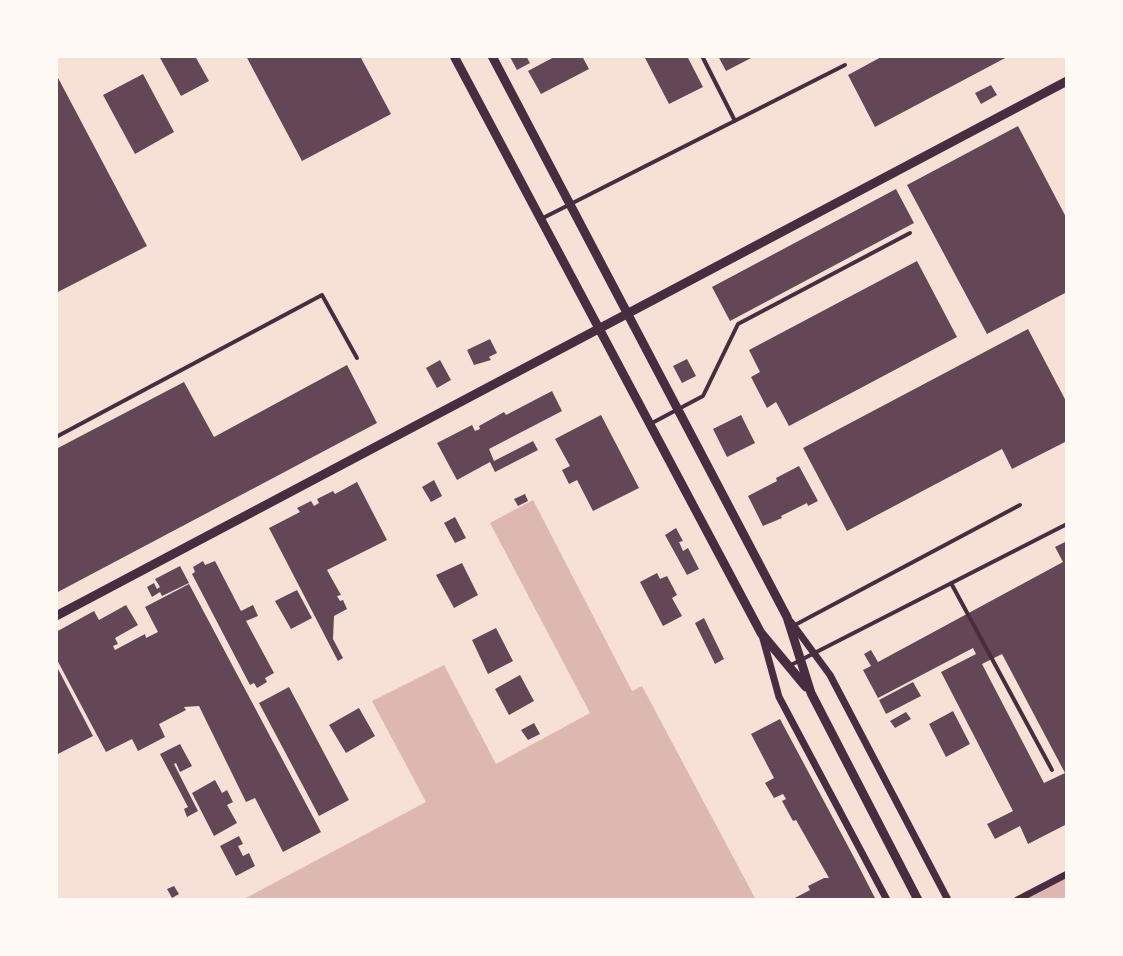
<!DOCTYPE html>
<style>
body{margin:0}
#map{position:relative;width:1123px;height:956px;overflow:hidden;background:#f7e1d7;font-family:Montserrat,sans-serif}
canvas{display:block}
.frame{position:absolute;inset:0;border:58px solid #fffaf5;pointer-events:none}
</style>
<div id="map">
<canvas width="1123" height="956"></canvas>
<div class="frame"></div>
</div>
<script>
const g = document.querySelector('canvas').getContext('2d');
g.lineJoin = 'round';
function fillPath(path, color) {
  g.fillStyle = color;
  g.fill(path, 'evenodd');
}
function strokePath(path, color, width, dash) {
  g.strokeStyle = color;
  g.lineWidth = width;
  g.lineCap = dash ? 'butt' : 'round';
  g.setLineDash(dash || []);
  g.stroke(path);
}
fillPath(new Path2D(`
 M533,500L632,691L642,686L756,900H242L426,802L372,701L444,665L496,764L590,713L490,523Z
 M1067,876V900H1022Z`), '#dcb8b0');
fillPath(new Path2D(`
 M159,56H195L209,81L181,96Z
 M246,56H360L391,114L302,161Z
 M512,56H526L530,63L517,70L510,57Z
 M556,56H582L589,69L541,94L528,71Z
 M644,56H687L703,87L669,104Z
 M718,56H755L726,71Z
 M883,56H1009L875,127L848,75Z
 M56,74L147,246L56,293Z
 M143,74L174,132L135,154L103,95Z
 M991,85L997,95L981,104L975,93Z
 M1018,126L1067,219V292L987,334L907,185Z
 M896,189L914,223L730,321L712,287Z
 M917,261L957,337L789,426L776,402L767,408L751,377L760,372L749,350Z
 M1028,329L1067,403V441L1012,469L1002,449L847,531L803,448Z
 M490,339L497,353L489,357L491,360L474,365L467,350Z
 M687,359L696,376L682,383L673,366Z
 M440,360L451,380L437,388L426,368Z
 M347,365L377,423L56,593V449L184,382L214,437Z
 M552,391L562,411L489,449L494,461L533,441L538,450L495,472L490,462L457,480L437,443L472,425L475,431L480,429L479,426L504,412L506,415Z
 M601,415L639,488L593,511L577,480L569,484L562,470L570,466L555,439Z
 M741,415L755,443L727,457L713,429Z
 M799,466L818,501L808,506L807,503L781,516L782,518L763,526L748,496L777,481L776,478Z
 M434,480L442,496L431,502L422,487Z
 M357,482L387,540L327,570L341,595L337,596L340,601L343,600L347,609L334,616L333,639L343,658L338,661L269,528L300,512L297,508L311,501L314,506L319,503L317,499L333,491L335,494Z
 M525,494L528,501L518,506L514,499Z
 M455,517L466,538L455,543L444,523Z
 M676,528L683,541L679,542L683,551L688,548L699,569L687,575L665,535Z
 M1067,541V824L1028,844L1020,826L995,839L987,824L1013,811L941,672L976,654L973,648L878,698L863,670L871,666L864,654L871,650L878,662L1063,562L1055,547ZM1002,654L1065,773L1044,783L982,664Z
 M203,561L205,565L215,561L241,611L253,605L258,616L246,621L274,673L265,678L267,682L257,688L254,683L250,685L192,574L195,572L193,567Z
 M462,563L478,595L454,608L436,575Z
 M180,566L189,583L162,596L160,592L152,597L147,587L154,583L157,589L160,587L155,579Z
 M657,573L660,579L667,576L677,595L672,598L682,616L663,626L640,582Z
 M189,584L321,832L283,852L255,798L246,802L199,706L184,707L186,710L159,724L165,737L138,751L132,739L106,752L56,658V632L94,611L99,620L126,605L138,625L115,638L118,644L113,646L115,650L145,634L146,638L158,632L145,607Z
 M297,590L312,618L291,629L275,601Z
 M704,618L724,659L715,664L695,623Z
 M496,628L513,661L488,674L472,640Z
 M56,665L93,736L56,755Z
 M520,675L534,701L509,715L495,689Z
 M913,682L921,696L886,714L879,700Z
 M289,687L349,800L319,816L259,703Z
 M359,708L375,736L346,753L329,725Z
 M953,711L970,744L946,757L929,724Z
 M906,712L911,719L895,728L890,721Z
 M780,719L857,863L876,900H791L810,890L808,886L824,878H829L796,820L793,821L782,801L786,799L783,794L774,798L765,783L774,778L751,734Z
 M534,723L540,734L528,740L521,730Z
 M180,744L192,766L180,772L176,763L174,764L198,811L187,817L184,809L188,807L160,754Z
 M215,780L222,793L227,790L233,802L227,805L237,823L214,836L192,793Z
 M239,836L243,844L238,846L243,856L249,853L255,866L236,876L220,846Z
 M174,886L179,894L172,898L167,889Z`), '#644757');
strokePath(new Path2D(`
 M702,56L735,121
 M543,218L845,65
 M652,423L703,396L738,324L910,233
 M56,437L322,295L357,358
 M951,583L1052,770
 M793,626L1020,505
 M791,665L1067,524`), '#4a2c40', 4);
strokePath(new Path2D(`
 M791,622L830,675L948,900
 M762,635L779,697L887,900
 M1017,900L1067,874`), '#4a2c40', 7);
strokePath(new Path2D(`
 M454,56L761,633L806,687
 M492,56L787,617L811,693L918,900
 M56,616L1067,81`), '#4a2c40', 9);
</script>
